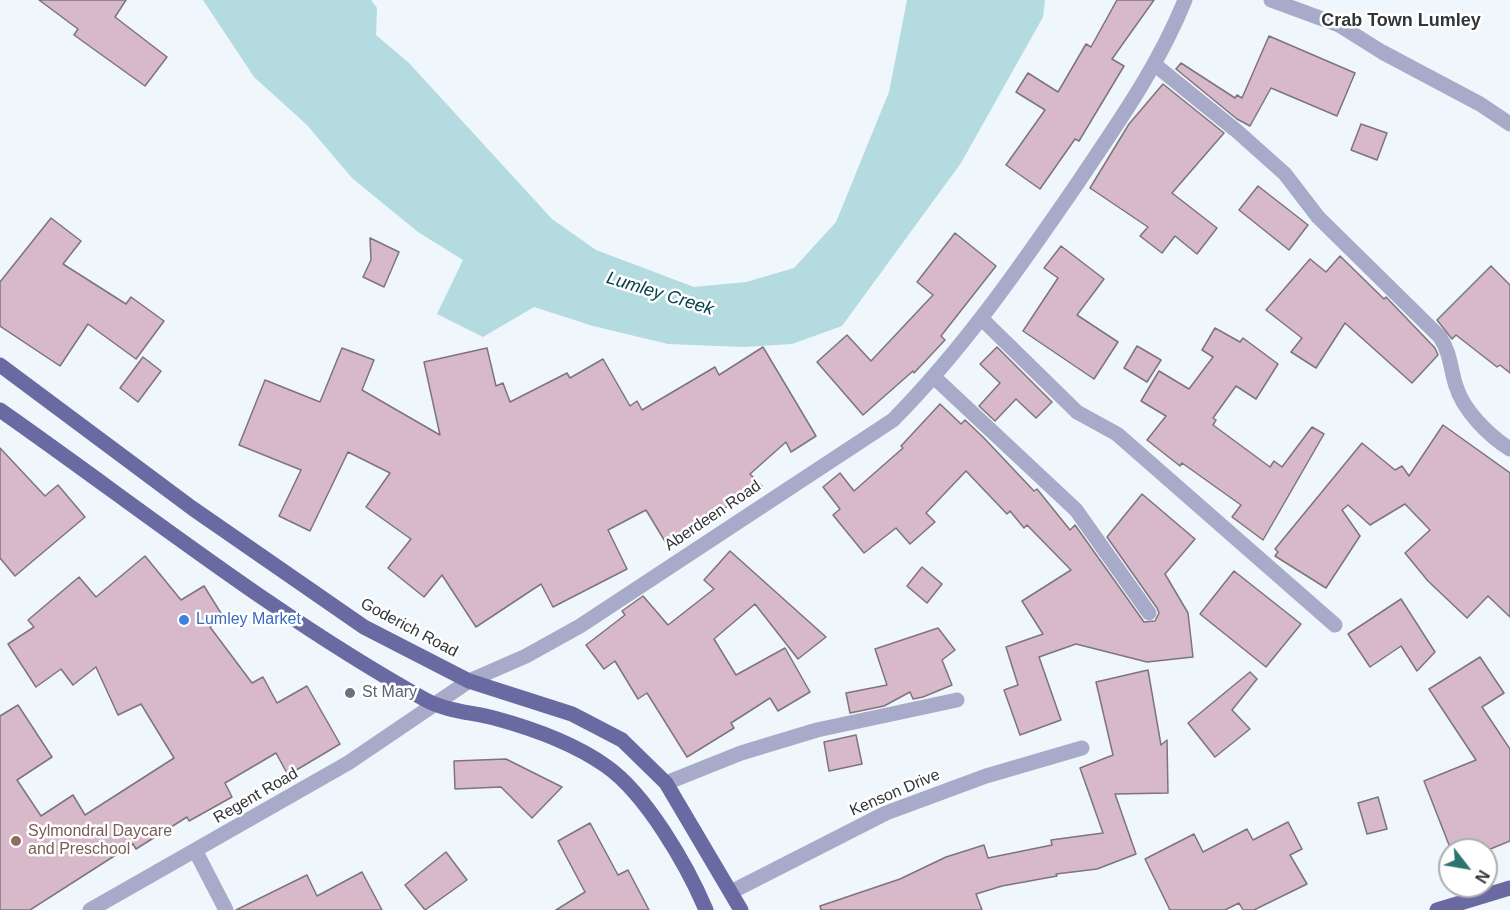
<!DOCTYPE html>
<style>
body{margin:0}
#map{position:relative;width:1510px;height:910px;overflow:hidden;background:#eff6fc;font-family:Helvetica,sans-serif}
canvas{display:block}
.north{position:absolute;left:1438px;top:838px;width:60px;height:60px;box-sizing:border-box;background:#fff;border:2px solid #adaeaf;border-radius:50%;rotate:121deg;font-size:16px;font-weight:700;line-height:24px;text-align:center;color:#333538}
.north::after{content:'';display:block;margin:auto;width:21px;height:27px;background:#2b746f;clip-path:polygon(50% 0,100% 100%,50% 72%,0 100%)}
</style>
<div id="map">
<canvas width="1510" height="910"></canvas>
<div class="north">N</div>
</div>
<script>
const g = document.querySelector('canvas').getContext('2d');
g.lineJoin = 'round';
function fillPath(path, color) {
  g.fillStyle = color;
  g.fill(path, 'evenodd');
}
function strokePath(path, color, width, dash) {
  g.strokeStyle = color;
  g.lineWidth = width;
  g.lineCap = dash ? 'butt' : 'round';
  g.setLineDash(dash || []);
  g.stroke(path);
}
function drawText(font, color, halo, rows, align = 'center') {
  g.font = font + ' Helvetica,sans-serif';
  g.lineWidth = 5;
  g.setLineDash([]);
  g.textBaseline = 'middle';
  g.strokeStyle = halo;
  g.fillStyle = color;
  for (const [text, x, y, turn = 0] of rows) {
    g.save();
    g.translate(x, y);
    g.rotate((+turn || 0) * Math.PI / 180);
    g.textAlign = isNaN(turn) ? turn : align;
    if (halo) g.strokeText(text, 0, 0);
    g.fillText(text, 0, 0);
    g.restore();
  }
}
fillPath(new Path2D(`
 M203,0H371L377,8L376,35L409,63L552,219L596,250L694,287L746,282L794,268L836,222L889,92L907,0H1045L1043,17L961,163L842,326L792,344L743,347L668,344L593,326L534,307L483,337L437,314L463,260L418,232L352,178L307,125L254,77Z`), '#b4dbe0');
const building = new Path2D(`
 M39,0H126L115,17L167,57L145,86L74,35L78,29Z
 M1117,0H1154L1112,59L1124,66L1079,141L1075,139L1040,189L1006,165L1045,110L1016,92L1028,73L1058,92L1086,44L1091,47Z
 M1269,36L1355,73L1337,116L1271,88L1250,126L1237,119L1176,69L1181,63L1235,98L1237,95L1242,98Z
 M1163,84L1224,133L1172,193L1217,228L1197,254L1175,236L1162,253L1140,236L1148,227L1090,188L1129,124Z
 M1361,124L1387,133L1377,160L1351,150Z
 M1258,186L1308,225L1289,250L1239,210Z
 M51,218L81,241L63,264L126,304L131,297L164,321L136,359L88,324L60,366L0,326V282Z
 M955,233L996,266L941,336L945,340L914,373L913,371L863,415L817,362L847,335L871,361L933,295L917,282Z
 M370,238L399,252L384,287L363,277L371,260Z
 M1061,246L1104,279L1077,315L1118,342L1094,379L1023,331L1058,278L1044,268Z
 M1340,256L1384,299L1386,297L1435,348L1438,355L1412,383L1345,323L1316,368L1291,352L1302,338L1266,310L1310,259L1326,272Z
 M1491,266L1510,285V373L1500,365L1497,367L1456,335L1452,339L1437,320Z
 M1215,328L1240,342L1243,338L1278,364L1256,399L1236,386L1213,418L1216,420L1213,425L1270,467L1274,461L1282,467L1312,427L1324,434L1263,540L1232,517L1241,505L1182,463L1180,466L1147,440L1166,416L1141,401L1159,371L1189,389L1213,357L1202,350Z
 M1137,346L1161,360L1147,382L1124,368Z
 M763,347L816,436L791,452L786,442L750,474L762,486L666,543L646,510L608,530L627,569L553,607L541,584L476,627L442,575L424,597L388,568L411,539L366,507L390,473L348,452L310,531L279,516L301,470L239,445L265,380L320,402L342,348L374,360L362,390L440,435L424,362L487,348L496,386L503,383L510,402L567,373L570,378L603,359L630,406L637,401L642,410L715,367L719,375Z
 M997,347L1052,402L1036,418L1016,399L995,421L979,406L1000,383L980,364Z
 M143,357L161,371L138,402L120,388Z
 M940,404L961,424L965,420L983,437L1034,491L1037,489L1070,530L1075,525L1144,622L1155,621L1159,613L1157,608L1107,537L1142,494L1195,539L1165,574L1188,613L1193,657L1147,662L1076,644L1039,657L1061,720L1020,735L1004,690L1018,685L1006,647L1043,634L1022,601L1071,570L1027,525L1024,528L1010,511L1007,514L966,471L926,513L935,522L910,544L896,528L864,553L833,515L840,509L823,487L840,473L854,491L903,448L901,446Z
 M1443,425L1510,473V617L1488,596L1467,618L1428,581L1405,553L1430,530L1405,504L1370,525L1348,505L1342,510L1360,536L1326,588L1275,556L1278,552L1275,549L1362,443L1395,470L1402,466L1409,476Z
 M0,448L45,496L58,485L85,517L15,576L0,558Z
 M730,551L826,637L798,659L755,604L714,639L736,675L785,648L810,692L778,711L770,698L731,723L734,728L687,757L647,693L638,699L615,661L604,669L586,645L625,615L622,611L643,596L668,625L714,589L704,580Z
 M145,556L181,600L204,586L224,618L210,627L252,683L263,677L277,703L307,686L340,744L288,775L276,753L225,783L232,797L189,821L187,817L136,849L133,844L30,910H0V716L18,705L52,757L17,780L41,816L73,795L85,815L174,758L141,704L118,715L96,667L73,685L61,669L36,687L8,644L34,627L28,620L79,577L96,597Z
 M922,567L942,584L927,603L907,586Z
 M1234,571L1301,624L1266,667L1200,614Z
 M1401,599L1435,652L1417,671L1401,646L1370,667L1348,634Z
 M938,628L955,650L942,660L952,685L923,697L913,699L910,692L884,706L850,713L846,693L887,685L875,649Z
 M1480,657L1504,693L1482,707L1510,749V841L1488,850H1451L1424,781L1476,760L1429,689Z
 M1148,670L1161,745L1167,740L1168,793L1115,794L1136,854L1097,869L1056,874L1057,876L1002,886L976,894L982,910H821L820,906L900,879L946,857L984,845L988,858L1052,845L1051,840L1103,833L1080,768L1113,755L1096,682Z
 M1250,672L1257,679L1232,710L1250,729L1215,757L1188,723Z
 M856,735L862,764L829,771L824,742Z
 M506,759L562,787L532,818L501,787L455,789L454,761Z
 M1378,797L1387,829L1367,834L1358,803Z
 M1288,822L1302,849L1290,855L1307,884L1254,910H1243L1239,903L1225,910H1170L1145,859L1194,834L1203,852L1247,829L1253,840Z
 M590,823L618,875L628,870L649,910H556L585,892L558,841Z
 M446,852L467,880L425,910L405,885Z
 M362,872L382,910H236L307,875L317,896Z`);
fillPath(building, '#d7b9ca');
strokePath(building, '#7d7579', 1.5);
strokePath(new Path2D(`
 M1271,0L1339,25L1382,52L1480,104L1510,124
 M1154,64L1238,132L1285,174L1318,217L1440,337C1451,354 1450,368 1456,386C1463,410 1489,436 1510,449
 M983,320L1077,412L1117,434L1335,625
 M935,378L1076,510L1149,613
 M666,783L741,753L817,730L957,700
 M196,852L226,910
 M731,892L886,813L986,776L1082,748
 M90,910L348,763L469,681L526,656L580,626L893,420C964,348 1020,267 1077,184C1117,124 1158,67 1185,0`), '#a8aaca', 15);
strokePath(new Path2D(`
 M0,365L192,508L364,627L469,681L572,714L622,740L666,783L741,910
 M0,410C140,508 275,616 424,699C445,711 470,712 494,718C531,728 575,744 606,766C646,794 687,865 706,910
 M1437,910L1510,888`), '#696aa2', 15);
for (const [x, y, r, color] of [
 [184,620,6,"#3f7fe0"],
 [350,693,6,"#6b7280"],
 [16,841,6,"#8d6e63"]
]) {
  const dot = new Path2D();
  dot.arc(x, y, r, 0, 2 * Math.PI);
  g.fillStyle = color;
  g.fill(dot);
  strokePath(dot, '#fff', 2);
}
drawText('16px', '#333538', '#fff', [
 ["Aberdeen Road",713,516,-34],
 ["Goderich Road",409,628,28],
 ["Kenson Drive",895,793,-23],
 ["Regent Road",256,796,-30]
]);
drawText('16px', '#366cbe', '#fff', [
 ["Lumley Market",196,620]
], 'left');
drawText('16px', '#5b616d', '#fff', [
 ["St Mary",362,693]
], 'left');
drawText('16px', '#785e54', '#fff', [
 ["Sylmondral Daycare",28,832],
 ["and Preschool",28,850]
], 'left');
drawText('bold 18px', '#333538', '#fff', [
 ["Crab Town Lumley",1401,21]
]);
drawText('italic 18px', '#044248', '#fff', [
 ["Lumley Creek",660,294,17]
]);
</script>
